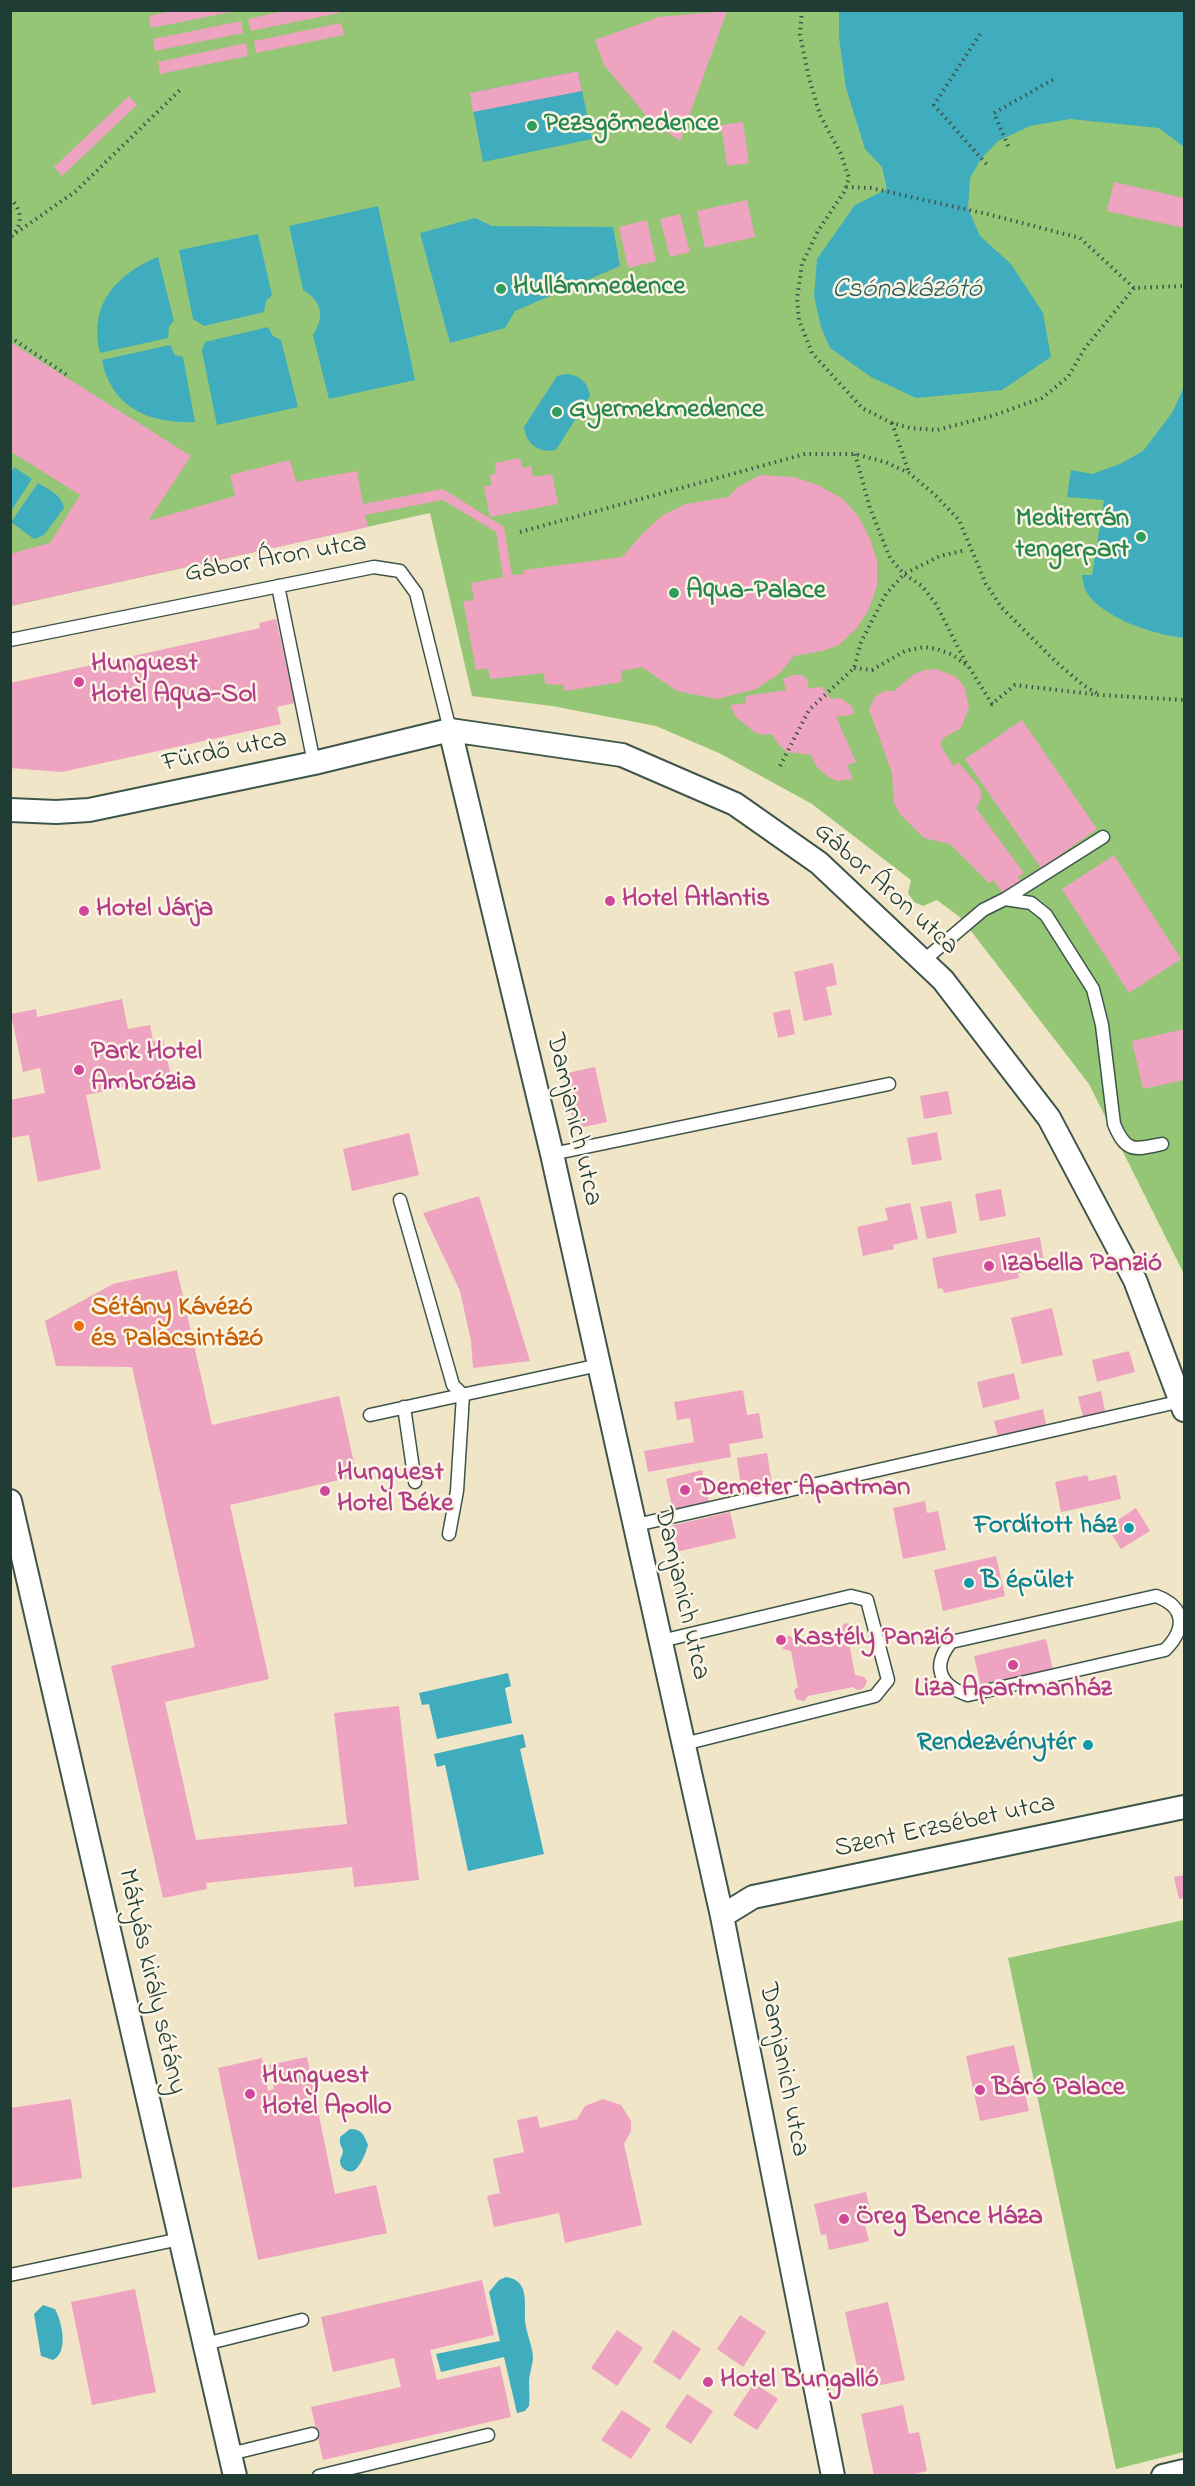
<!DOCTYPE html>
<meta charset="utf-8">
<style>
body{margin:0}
#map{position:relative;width:1195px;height:2486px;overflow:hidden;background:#f0e5c7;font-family:"Indie Flower",sans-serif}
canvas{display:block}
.frame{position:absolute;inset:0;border:12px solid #1f3d34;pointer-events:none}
</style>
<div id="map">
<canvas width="1195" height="2486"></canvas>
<div class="frame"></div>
</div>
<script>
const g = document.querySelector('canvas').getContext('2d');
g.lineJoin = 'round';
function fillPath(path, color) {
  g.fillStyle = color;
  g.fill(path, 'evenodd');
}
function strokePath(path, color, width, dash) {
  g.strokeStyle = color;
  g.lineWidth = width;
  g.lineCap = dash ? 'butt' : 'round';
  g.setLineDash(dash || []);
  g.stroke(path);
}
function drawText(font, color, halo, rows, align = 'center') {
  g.font = font + ' "Indie Flower",sans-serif';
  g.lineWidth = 5;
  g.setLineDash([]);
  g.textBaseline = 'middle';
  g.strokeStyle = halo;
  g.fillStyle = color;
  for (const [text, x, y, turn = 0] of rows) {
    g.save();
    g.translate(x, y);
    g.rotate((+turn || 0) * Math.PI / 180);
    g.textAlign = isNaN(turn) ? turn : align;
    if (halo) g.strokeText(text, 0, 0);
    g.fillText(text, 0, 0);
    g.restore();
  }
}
fillPath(new Path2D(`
 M10,11H1184V1274L1089,1084L961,918L937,900L923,906L914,902L908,893L911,880L812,804L719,753L656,726L552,706L472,696L430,513L11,606Z
 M1184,1920V2452L1116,2469L1008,1958Z`), '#94c675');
fillPath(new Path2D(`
 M839,11H1184V147L1159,128L1070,119L1030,126L998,141L981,159L970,178L968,208L980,236L1011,264L1043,313L1051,357L1002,390L916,398L871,377L830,348L821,327L814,296L817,259L855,205L887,189L882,167L865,149L846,88L839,37Z
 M578,71L592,139L483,162L470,93Z
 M378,206L415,380L329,399L313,335C325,317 322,301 303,290L289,226Z
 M475,218L492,226L613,227L620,266L515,311L505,328L450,343L420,233Z
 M258,234L272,295L266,301L264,312L204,326L193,319L179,250Z
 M158,257L174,321L169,326L168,338L100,353C88,305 116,274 158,257Z
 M268,327L273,336L281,340L298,407L217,425L202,351L205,342Z
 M170,345L175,355L183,357L195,422C150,424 111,408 102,360Z
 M565,374C579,375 588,381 590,396L556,450C539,453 526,445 524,427L557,376Z
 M1184,387V638C1156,635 1104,619 1087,593C1084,589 1083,580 1082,575H1092L1104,500L1067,497L1071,470L1092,474L1120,464L1143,451L1172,413Z
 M14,467L32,479L11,511V473Z
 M38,483C48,489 62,495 64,508L44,535L34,539L11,522Z
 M508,1673L511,1686L505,1688L512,1723L437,1739L429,1704L422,1705L419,1693Z
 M523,1734L526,1747L520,1749L544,1854L468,1871L445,1765L437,1767L434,1754Z
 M350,2129C362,2129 364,2135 368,2145C366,2153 362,2162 357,2168C351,2176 339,2169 340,2160C341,2157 343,2154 343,2150L340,2144V2137Z
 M506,2277C533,2281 522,2309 526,2327C528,2338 533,2348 533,2359C532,2367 529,2375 529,2382C529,2390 530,2398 529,2406L525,2411L517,2413L504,2357L441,2372L436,2354L500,2341L489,2292L499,2280Z
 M43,2305L55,2309C62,2322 69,2352 53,2360L41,2356L34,2314Z`), '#40adbe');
fillPath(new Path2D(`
 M175,10H231V12L151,28L149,16Z
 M288,10H338L339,13L251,31L248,19Z
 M727,11L680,141L650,120L604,65L595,40L659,17Z
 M241,21L243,33L155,51L153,39Z
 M341,23L344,35L256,53L254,41Z
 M246,43L248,56L160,74L158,62Z
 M578,71L582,91L473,112L470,93Z
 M129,96L137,105L62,176L54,167Z
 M743,122L749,163L727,166L721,125Z
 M1114,182L1184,198V228L1107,211Z
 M747,200L755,237L705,248L697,211Z
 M680,214L690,252L670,257L660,219Z
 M647,220L656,261L628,268L619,227Z
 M10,342L191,456L148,521L235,496L230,475L290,460L296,482L357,471L363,504L443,489L504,527L512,575L524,574V570L622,557L644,532L663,515L686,504L728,497L738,487L760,475L794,477L818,485L843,499L858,516L870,539L877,560V586L869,609L857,628L839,645L822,651L794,656L779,674L756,689L717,699L677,691L642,667L621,671L622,682L564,691V685L545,684L544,673L490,679L488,668L476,670L463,601L474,600L471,583L503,577L496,532L443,500L365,515L368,527L10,606V554L50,543L80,495L10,451Z
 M520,458L522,468L531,466L533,477L552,474L558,504L490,517L484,487L492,485L490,475L496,473L495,463Z
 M276,619L295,703L277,707L281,724L62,772L10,768V683L260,628L259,623Z
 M936,669L956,677L964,686L969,707L961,728L942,739L941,747L954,766L959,763L977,784L981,791V799L976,808L1024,873L1018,877L1021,881L1002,892L993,880L989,883L950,844L924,838L900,814L894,803L892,773L869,709L875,697L884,691H894L914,674L925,670Z
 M793,675H802L808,680V688L822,687L831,699L840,698L852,706L854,714L836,717L856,762L847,765L853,779L837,781L827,776L816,766L811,755L787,752L778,744L772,734L763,735L754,732L736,717L730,705L746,703L745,696L786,690L783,679Z
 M1022,720L1097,829L1041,868L965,759Z
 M1114,855L1181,959L1129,993L1062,889Z
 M833,963L837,985L826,987L832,1015L804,1021L794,972Z
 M122,999L128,1029L150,1025L153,1041L163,1039L171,1077L86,1095L101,1169L38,1182L29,1135L10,1138V1100L45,1093L40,1068L23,1072L11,1014L36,1009L37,1017Z
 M790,1009L795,1034L778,1038L773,1013Z
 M1184,1029V1080L1143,1089L1132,1041Z
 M595,1067L607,1122L575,1129L563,1074Z
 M948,1091L952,1114L924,1119L920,1096Z
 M937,1132L942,1160L912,1165L907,1138Z
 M409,1133L419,1175L352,1191L343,1149Z
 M1001,1189L1006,1216L980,1221L975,1194Z
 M479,1196L530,1361L473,1368L471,1341L460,1291L423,1213Z
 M951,1201L957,1233L927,1239L920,1207Z
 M910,1203L918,1239L893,1245L894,1249L863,1256L857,1227L888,1220L885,1208Z
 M1040,1237L1045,1268L1018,1273L1019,1278L944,1293L942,1288L938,1289L932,1258Z
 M177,1270L212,1425L339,1396L357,1476L230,1505L269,1679L165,1702L196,1840L347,1824L334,1713L399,1706L419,1880L354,1887L352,1867L206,1883L207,1889L163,1898L111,1666L195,1647L132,1367L56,1366L45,1321L113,1284Z
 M1052,1308L1063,1355L1022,1364L1011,1318Z
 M1129,1351L1135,1372L1097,1382L1092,1360Z
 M1014,1373L1020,1399L983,1408L977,1382Z
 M743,1390L747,1415L759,1413L763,1438L729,1444L731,1457L648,1472L644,1451L694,1442L690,1418L677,1420L674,1402Z
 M1101,1391L1106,1416L1084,1421L1078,1397Z
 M1043,1409L1047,1429L999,1440L994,1421Z
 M767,1453L773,1490L742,1495L737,1458Z
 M702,1470L709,1502L673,1510L666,1479Z
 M1087,1475L1089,1481L1116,1475L1121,1499L1061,1512L1055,1482Z
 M925,1501L927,1513L938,1511L946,1550L903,1559L893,1508Z
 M1136,1508L1150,1531L1121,1549L1107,1527Z
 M730,1512L736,1538L672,1553L666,1527Z
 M996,1556L1005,1596L943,1611L934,1570Z
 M848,1623L855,1630L854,1634L848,1638L855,1675L864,1677L867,1681L865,1686L862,1689L857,1690L853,1687L808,1696L804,1701L796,1699L794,1690L798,1687L791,1651L783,1649L782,1640L785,1636H790L795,1640L840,1630L844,1624Z
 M1046,1639L1053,1670L981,1687L974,1656Z
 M1184,1875V1898L1179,1899L1174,1877Z
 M1014,2045L1029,2111L980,2121L966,2056Z
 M307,2057L335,2194L376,2185L387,2233L258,2260L218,2068L262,2058L268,2091L274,2089L269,2065Z
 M71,2099L82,2178L10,2188V2108Z
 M603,2099L621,2105L631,2121V2131L624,2144L642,2225L565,2243L559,2213L494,2227L487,2196L500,2193L493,2159L524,2152L517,2120L537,2116L540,2128L577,2119L585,2106Z
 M866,2192L873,2223L865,2225L869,2241L829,2250L826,2234L821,2235L814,2204Z
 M482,2280L494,2335L430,2350L437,2380L500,2366L511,2417L323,2460L311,2407L401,2387L394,2358L333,2372L321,2317Z
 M135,2289L156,2392L92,2405L71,2302Z
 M888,2302L905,2380L862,2389L845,2312Z
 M740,2315L766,2332L743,2367L717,2349Z
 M617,2330L643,2348L617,2386L591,2368Z
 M673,2330L701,2349L680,2380L653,2362Z
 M754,2383L778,2399L757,2430L733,2415Z
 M687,2394L713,2411L691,2444L665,2427Z
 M903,2405L909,2434L919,2432L927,2471L907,2476H874L861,2414Z
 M622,2410L651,2429L631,2459L601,2440Z`), '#eea3c0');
const lane = new Path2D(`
 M278,586L314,763
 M10,640L374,567L400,571L416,593L450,730
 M1005,899L1103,837
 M923,961L983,910L1005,899L1031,903L1046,915L1093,989L1102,1025L1114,1124C1126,1153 1134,1150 1162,1144
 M552,1154L889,1084
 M400,1200L453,1385L463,1395L457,1491L449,1534
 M404,1407L415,1482
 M370,1415L599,1365
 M636,1525L1182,1401
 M1156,1596C1186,1607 1186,1629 1165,1650L968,1695C940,1686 931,1667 951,1642Z
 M661,1641L851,1596L867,1600L888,1680L875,1696L684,1744
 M10,2275L180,2239
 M205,2344L302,2320
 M230,2454L312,2434
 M319,2476L488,2435`);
const street = new Path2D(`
 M450,730L552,1154L722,1916L833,2476
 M10,810L56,812L89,810L314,763L450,730L622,755L735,804L819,863L943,980L1049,1118L1135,1280L1184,1410
 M10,1501L235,2476
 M722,1916L753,1897L1184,1807
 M1163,2476L1184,2471`);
strokePath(lane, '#3e564a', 15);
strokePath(street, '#3e564a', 26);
strokePath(new Path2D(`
 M802,10L800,35L809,78L820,115L841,154L849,178L844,192L818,231L802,264L797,298L799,320L812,353L862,408L892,423L910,428L937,430L995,415L1042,398L1068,377L1085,348L1134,288
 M980,34L934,105L989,167
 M1008,146L994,113L1054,79
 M846,187L871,188L987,214L1080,238L1134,288L1184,286
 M10,198C23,211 23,226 10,238
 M16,233L76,191L180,90
 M10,337L67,375
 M892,423L909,473
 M855,454L870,508L890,558L904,574L922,586L936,604L968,667
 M520,532L805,454H855L885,462L909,473L934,494L959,520L986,584L1002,608L1055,661L1083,685L1100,695
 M854,668L872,670L905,651L924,647L937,649L953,655L969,667L992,704L1015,685L1100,695L1184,700
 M780,766L809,710L854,668L861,642L886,594L904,574L940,556L966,550`), '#3e564a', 4, [1.5, 4.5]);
strokePath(lane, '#fff', 12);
strokePath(street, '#fff', 22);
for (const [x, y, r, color] of [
 [532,126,6,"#2e9e5b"],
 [501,289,6,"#2e9e5b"],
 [557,412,6,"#2e9e5b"],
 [1141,537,6,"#2e9e5b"],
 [674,593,6,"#2e9e5b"],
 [79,682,6,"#d1479c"],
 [610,901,6,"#d1479c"],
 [84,911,6,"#d1479c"],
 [79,1070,6,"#d1479c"],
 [989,1266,6,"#d1479c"],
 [79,1326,6,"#e8710a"],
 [685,1490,6,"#d1479c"],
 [325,1491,6,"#d1479c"],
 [1129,1528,6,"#0f9aa8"],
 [969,1583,6,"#0f9aa8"],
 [781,1640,6,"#d1479c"],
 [1013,1665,6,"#d1479c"],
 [1088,1745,6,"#0f9aa8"],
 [980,2090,6,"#d1479c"],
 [250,2094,6,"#d1479c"],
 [844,2219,6,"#d1479c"],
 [708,2382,6,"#d1479c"]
]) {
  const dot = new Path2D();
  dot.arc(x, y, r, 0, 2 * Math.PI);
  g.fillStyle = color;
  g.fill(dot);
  strokePath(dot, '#fcf5e5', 2);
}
drawText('bold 27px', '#27864d', '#fcf5e5', [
 ["Pezsgőmedence",544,126],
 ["Hullámmedence",513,289],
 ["Gyermekmedence",569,412],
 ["Mediterrán",1129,521,"right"],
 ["tengerpart",1129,552,"right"],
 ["Aqua-Palace",686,593]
], 'left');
drawText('27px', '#1f3d34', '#fcf5e5', [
 ["Gábor Áron utca",276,560,-10],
 ["Fürdő utca",225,753,-12],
 ["Gábor Áron utca",885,890,42],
 ["Damjanich utca",572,1120,77],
 ["Damjanich utca",680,1594,77],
 ["Szent Erzsébet utca",945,1828,-12],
 ["Mátyás király sétány",150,1982,77],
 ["Damjanich utca",782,2070,79]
]);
drawText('bold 27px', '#b23c85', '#fcf5e5', [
 ["Hunguest",91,666],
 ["Hotel Aqua-Sol",91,697],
 ["Hotel Atlantis",622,901],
 ["Hotel Járja",96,911],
 ["Park Hotel",91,1054],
 ["Ambrózia",91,1085],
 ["Izabella Panzió",1001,1266],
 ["Hunguest",337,1475],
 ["Hotel Béke",337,1506],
 ["Demeter Apartman",697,1490],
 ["Kastély Panzió",793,1640],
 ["Liza Apartmanház",1013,1691,"center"],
 ["Hunguest",262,2078],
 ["Hotel Apollo",262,2109],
 ["Báró Palace",992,2090],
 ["Öreg Bence Háza",856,2219],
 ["Hotel Bungalló",720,2382]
], 'left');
drawText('bold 27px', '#c56008', '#fcf5e5', [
 ["Sétány Kávézó",91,1310],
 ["és Palacsintázó",91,1341]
], 'left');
drawText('bold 27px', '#0d838f', '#fcf5e5', [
 ["Fordított ház",1117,1528],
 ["B épület",981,1583,"left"],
 ["Rendezvénytér",1076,1745]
], 'right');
drawText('italic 28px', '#295f5d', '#fcf5e5', [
 ["Csónakázótó",907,291]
]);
</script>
